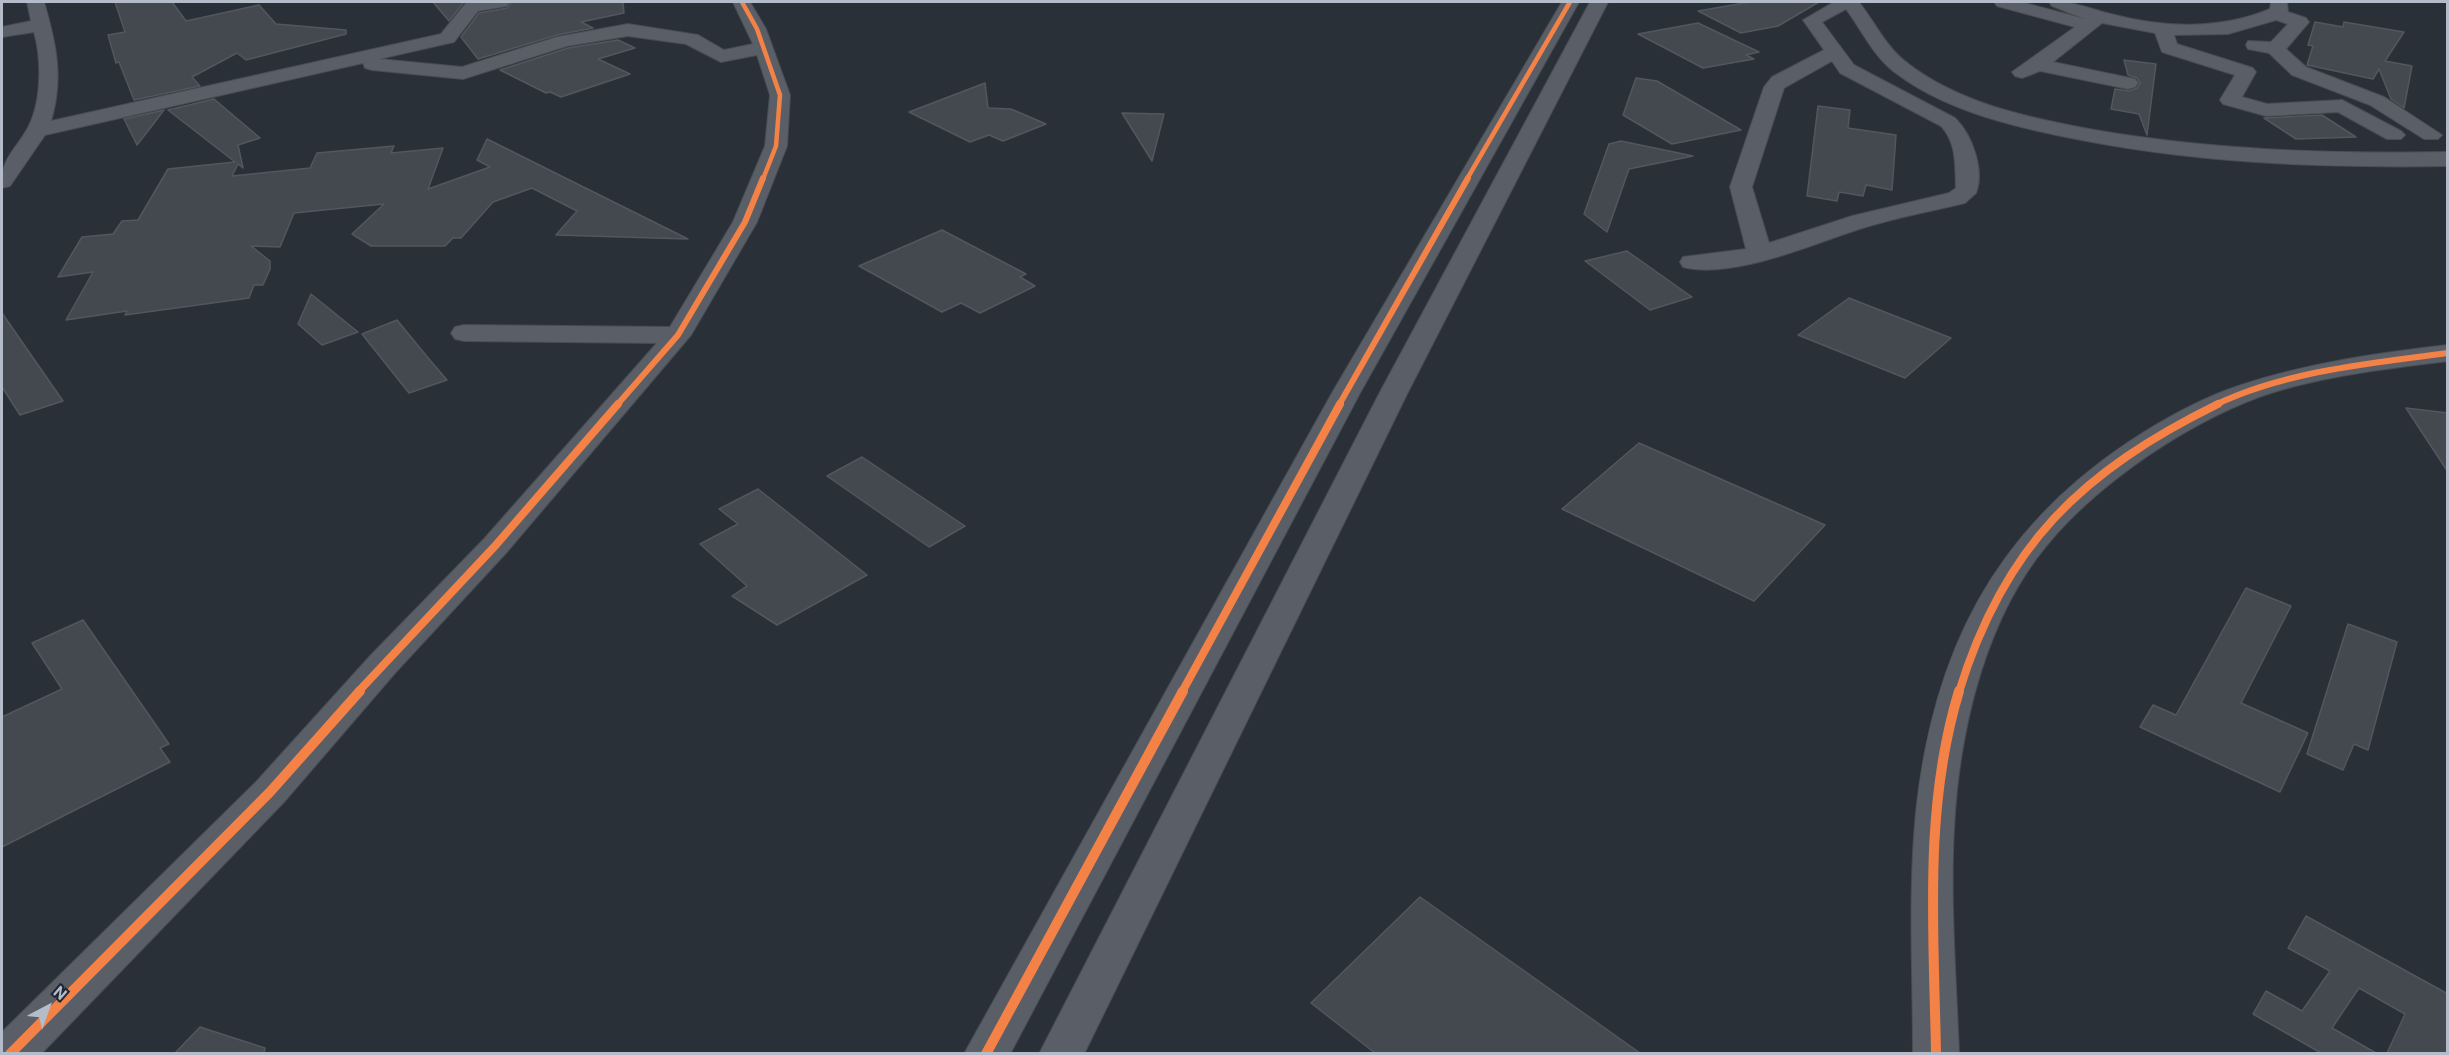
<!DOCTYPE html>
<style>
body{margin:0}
#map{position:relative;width:2449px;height:1055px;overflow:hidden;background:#2a3038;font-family:Roboto,sans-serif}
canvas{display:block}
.frame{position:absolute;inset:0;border:3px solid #b4bcc9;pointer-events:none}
.north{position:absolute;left:18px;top:977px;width:60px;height:60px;-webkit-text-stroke:4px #1d2633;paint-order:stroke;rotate:41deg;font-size:16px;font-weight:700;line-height:24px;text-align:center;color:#b4bcc9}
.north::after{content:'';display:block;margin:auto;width:21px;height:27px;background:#b4bcc9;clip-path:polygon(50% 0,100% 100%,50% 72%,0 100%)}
</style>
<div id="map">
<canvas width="2449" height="1055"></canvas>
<div class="frame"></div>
<div class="north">N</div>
</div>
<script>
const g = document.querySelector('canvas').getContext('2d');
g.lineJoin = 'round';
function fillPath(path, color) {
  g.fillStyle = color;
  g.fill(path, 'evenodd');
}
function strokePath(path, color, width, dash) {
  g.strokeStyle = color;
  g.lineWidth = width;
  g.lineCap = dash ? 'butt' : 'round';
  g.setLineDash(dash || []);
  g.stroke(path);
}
const building = new Path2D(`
 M115,2H172L186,21L259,5L276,24L346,30V34L246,60L237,53L192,77L200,86L134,100L119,62L116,63L108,35L125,32Z
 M433,2H464L449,21Z
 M512,2H623L624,13L581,22L593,28L557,35L478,59L461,37L479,13L507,8Z
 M1750,2H1819L1778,26L1741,33L1698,11Z
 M2315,22L2343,27L2344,22L2404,32L2385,61L2412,66L2404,108L2391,99L2379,69L2373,79L2307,65L2313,46L2308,45Z
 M1698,23L1759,52L1746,55L1754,59L1703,68L1638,34Z
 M618,40L635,48L598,59L630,74L561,97L550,92L546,93L500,70L568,48Z
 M2124,60L2156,64L2147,135L2139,114L2111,109L2115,89L2129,91L2137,88L2140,83L2137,78L2128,75Z
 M1636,78L1657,81L1741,130L1672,144L1623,115Z
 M985,83L988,108L1011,109L1046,124L1003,141L989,135L970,142L909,112Z
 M214,99L260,138L238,145L243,168L238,164L232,176L310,168L317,153L394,146L391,153L443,148L428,189L490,167L477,160L487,139L688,239L556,235L577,211L532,188L493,202L461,238H453L445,246H371L352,234L384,204L294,213L280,247L251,246L270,261V269L263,285H254L249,298L125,315L127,311L66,320L93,272L58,277L82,237L113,234L122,221L138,220L168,169L235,162L168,110Z
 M1818,106L1850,110L1848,128L1896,135L1892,190L1866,185L1863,196L1839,192L1837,201L1807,196Z
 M164,110L151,127L137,145L124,119Z
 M1122,113L1164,114L1152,161Z
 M2322,115L2356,137L2296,139L2264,118Z
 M1621,141L1693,156L1629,169L1607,232L1584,214L1609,144Z
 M942,230L1026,274L1020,277L1035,286L980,313L961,303L942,312L859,266Z
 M1627,251L1692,297L1650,310L1585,261Z
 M311,294L358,332L322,345L298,324Z
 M1849,298L1951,338L1905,378L1798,335Z
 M2,313L63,401L20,415L2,387Z
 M397,320L429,359L447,380L409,393L362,334Z
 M2406,408L2448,413V472Z
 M1639,443L1825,525L1754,601L1562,509Z
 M862,457L965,526L929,547L827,476Z
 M758,489L867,575L777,625L732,596L747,586L700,544L738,524L719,509Z
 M2246,588L2291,606L2241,703L2308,733L2280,792L2140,727L2153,705L2176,715Z
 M83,620L169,744L160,748L170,762L2,847V717L62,689L32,643Z
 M2348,624L2397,642L2368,750L2354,744L2343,770L2307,754Z
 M1420,897L1640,1053H1375L1311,1003Z
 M2306,916L2448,994V1053H2387L2405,1014L2359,988L2332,1028L2376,1053H2321L2253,1014L2266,991L2302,1011L2330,971L2288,948Z
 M200,1027L265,1048L264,1053H175Z`);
fillPath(building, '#444950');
strokePath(building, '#52575f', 1.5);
const minor = new Path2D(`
 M27,2H44C56,43 64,78 51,121L441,34L466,3L510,2L507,6L478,11L454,42L379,59L462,67L557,37L628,24L698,35L724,50L753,44L733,2H750L766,29L790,95L787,146L757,222L691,335L506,553L395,673L284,802L41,1054H2V1032L256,782L371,655L484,539L657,343L464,341L455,339L451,333L455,327L464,325L670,327L733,222L765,146L770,95L757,55L721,62L686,44L628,36L567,46L463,79L372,70L365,68L363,63L45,135L10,186L2,188C0,160 13,153 26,131C42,105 42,60 34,32L2,37V27L31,21Z
 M1562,2H1579L1360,393L1010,1054H964L1332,393Z
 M1590,2H1608L1407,394L1084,1054H1039L1379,394Z
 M1834,2H1859C1874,21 1886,47 1906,62C1958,103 2026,117 2089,129C2208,150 2327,154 2448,152V166C2319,168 2192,163 2066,137C2007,125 1942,109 1893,71C1873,55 1861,29 1846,9L1822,22L1854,65L1955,118C1972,134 1985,171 1976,193L1965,203C1932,211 1899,217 1866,227C1816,242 1735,280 1683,267L1680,262L1683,257L1746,249L1730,187L1764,87L1772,77L1824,50L1803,20ZM1832,61L1840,73L1941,126C1957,143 1955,166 1956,188L1949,193L1852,216L1769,243L1752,187L1784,88Z
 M1994,2H2021L2085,19L2052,6L2049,2C2072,0 2090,9 2111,14C2163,28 2220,30 2270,9L2271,2H2287L2288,12L2306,18L2309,22L2286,49L2306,67L2384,97L2442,135L2438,139H2424L2370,105L2292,75L2269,53L2248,49L2246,45L2248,41L2271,42L2288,24L2276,20L2228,34L2174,35L2177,44L2253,68L2256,72L2242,97L2267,104L2342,100L2401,131L2405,135L2401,139H2387L2338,112L2266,116L2223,104L2220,100L2235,75L2162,52L2155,33L2102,23L2053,62L2135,79L2138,83L2135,87L2128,89L2040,71L2022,78L2015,76L2012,72L2075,27L1997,6Z
 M2448,345V361C2385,369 2319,376 2259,397C2219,412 2181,433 2146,457C2110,482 2075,511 2047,545C1987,617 1962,721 1955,812C1949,892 1956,973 1959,1054H1913C1913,973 1908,892 1916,812C1933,653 1993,533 2127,443C2162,420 2201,398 2241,385C2308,363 2378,353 2448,345Z`);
strokePath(minor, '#484c53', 2);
fillPath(minor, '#5a5e66');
strokePath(new Path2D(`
 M742,2L757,29L780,95L776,146L763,179
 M1467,179L1570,2`), '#f48246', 4.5);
strokePath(new Path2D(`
 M617,405L678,335L745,222L763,178
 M1339,405L1468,178
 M2215,405C2286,371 2371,363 2448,353`), '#f48246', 6);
strokePath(new Path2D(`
 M358,692L495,546L618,404
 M1182,692L1340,404
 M1959,692C2004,545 2082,471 2218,404`), '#f48246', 8);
strokePath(new Path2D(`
 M10,1054L270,792L360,691
 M986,1054L1183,691
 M1936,1054C1934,932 1923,809 1959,691`), '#f48246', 10);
</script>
